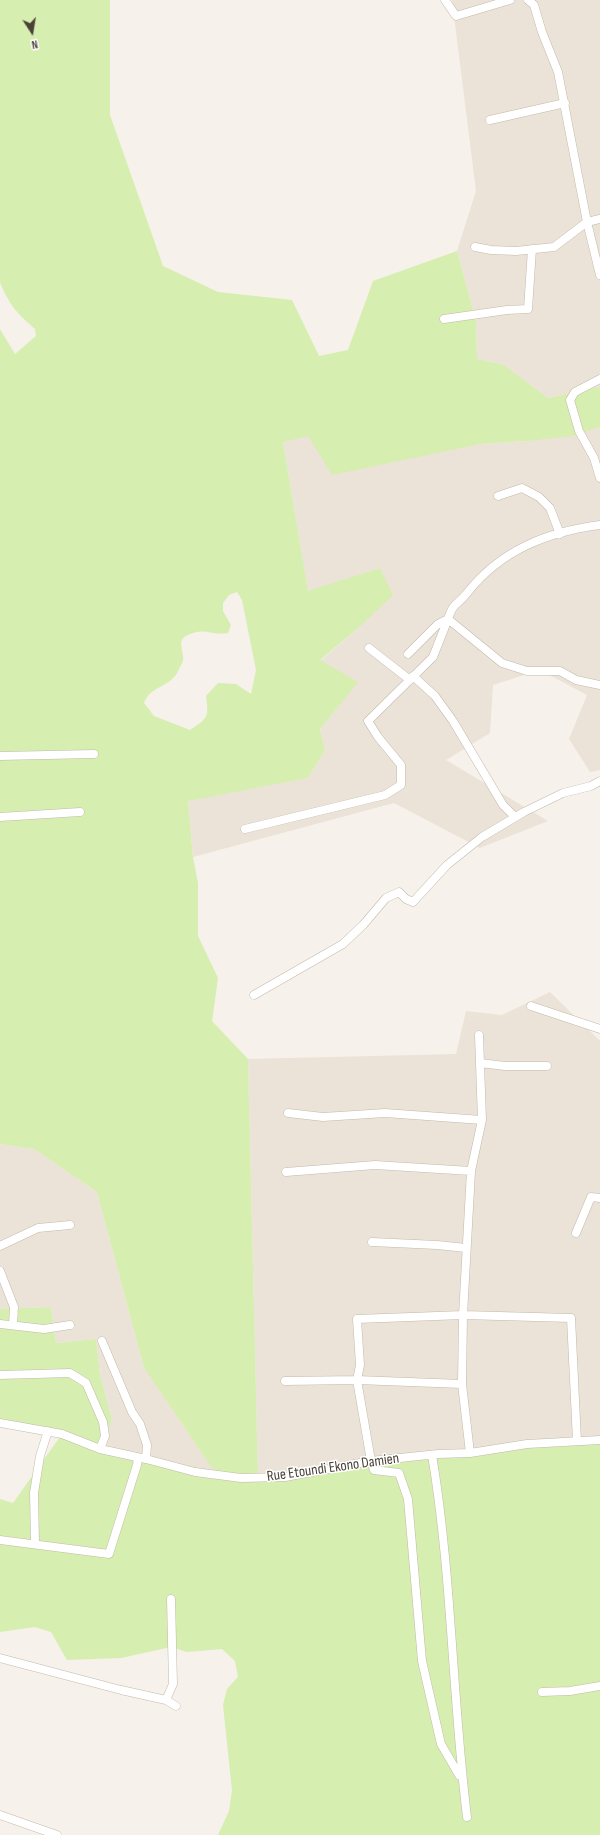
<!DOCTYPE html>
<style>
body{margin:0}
#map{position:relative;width:600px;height:1835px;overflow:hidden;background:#f6f1ea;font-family:"Sofia Sans Condensed",sans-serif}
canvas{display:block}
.north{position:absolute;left:12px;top:12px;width:40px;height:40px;-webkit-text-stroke:3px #fff;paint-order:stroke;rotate:168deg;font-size:11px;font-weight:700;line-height:16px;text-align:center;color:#4b4237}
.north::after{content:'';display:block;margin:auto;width:14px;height:18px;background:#4b4237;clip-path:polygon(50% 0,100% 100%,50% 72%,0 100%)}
</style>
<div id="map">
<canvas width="600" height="1835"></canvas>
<div class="north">N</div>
</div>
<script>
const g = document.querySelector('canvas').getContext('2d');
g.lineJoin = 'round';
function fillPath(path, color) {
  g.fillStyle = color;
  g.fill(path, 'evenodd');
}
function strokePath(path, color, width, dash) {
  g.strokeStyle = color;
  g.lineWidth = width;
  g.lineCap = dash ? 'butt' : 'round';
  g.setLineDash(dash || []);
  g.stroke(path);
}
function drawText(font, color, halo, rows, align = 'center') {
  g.font = font + ' "Sofia Sans Condensed",sans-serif';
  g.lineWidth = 3;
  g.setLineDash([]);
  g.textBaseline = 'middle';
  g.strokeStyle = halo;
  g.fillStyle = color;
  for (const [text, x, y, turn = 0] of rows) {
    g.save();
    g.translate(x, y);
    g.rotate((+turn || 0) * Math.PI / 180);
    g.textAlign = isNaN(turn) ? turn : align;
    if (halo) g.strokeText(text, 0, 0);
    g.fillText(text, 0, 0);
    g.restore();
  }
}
fillPath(new Path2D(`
 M452,0H600V388H592L548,398L504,365L477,359L476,321L457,251L476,191Z
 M600,427V770L590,772L569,739L587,695L540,670L493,685L490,733L446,760L548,821L480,848L394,803L193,857L188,800L308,778L325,750L320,729L357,682L320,661L357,629L380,568L308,592L283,442L308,435L480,444L527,441Z
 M550,992L600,1041V1441L258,1479L248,1059L456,1054L466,1011L502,1015Z
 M0,1144L34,1149L97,1192L144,1368L217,1475L100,1449L112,1420L100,1375L96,1339L56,1343L51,1307L0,1309Z`), '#ebe3d7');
fillPath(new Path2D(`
 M0,0H110V115L163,266L218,292L292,300L319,356L348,350L373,281L457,251L476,321L477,359L504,365L548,398L592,388H600V427L572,436L527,441L480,444L332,475L308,436L283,442L308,591L380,568L393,595L357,629L320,660L358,682L320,729L325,750L308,778L188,801L193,857L198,883V936L218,978L212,1021L248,1059L258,1478L371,1461L600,1441V1835H218L229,1811L232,1790L223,1705L227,1689L238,1677L235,1661L222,1649L187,1652L171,1647L121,1658L67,1660L51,1632L35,1627L0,1632V1499L13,1503L62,1434L0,1423V1309L51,1307L56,1343L96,1339L100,1375L112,1420L100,1449L216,1474L144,1368L97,1192L34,1149L0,1144V329L15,354L36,336L35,329C17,313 9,305 0,282ZM237,592L242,600L256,670L251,694L236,684L218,683L206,696C209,718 208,718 190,730L154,716L144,703C150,687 167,687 176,675C178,671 181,665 183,661C185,653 176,641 186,636C205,626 210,636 228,633L231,625L223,611V603L229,595Z`), '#d6eeaf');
const minor = new Path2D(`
 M445,0L456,16L510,0
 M528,0L534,5L542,32L558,72L587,222L600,275
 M490,120L565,103
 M475,247L491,250L516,251L554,247L587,222L600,219
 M444,319L507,310L528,309L532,249
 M600,379L575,392L570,400L579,431L594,458L600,478
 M498,496L522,488L539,497L550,508L560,534
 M600,525C547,532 501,550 467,593C457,606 454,601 448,619L502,663L527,671H560L576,680L600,685
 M369,648L410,680
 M408,654L438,624L448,619
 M413,676L435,696L453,721L503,805L515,817
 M0,756L94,754
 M0,817L80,812
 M245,829L385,795L401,785V765L378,737L368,721L433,657L448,619
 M254,995L343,944L364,924L386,898L399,892L406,899L413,902L447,865L482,837L524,812L563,793L591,786L600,781
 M531,1006L600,1029
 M480,1063L505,1066H547
 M288,1113L323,1117L385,1113L482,1120
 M286,1172L375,1165L471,1171
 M576,1233L591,1197L600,1198
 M372,1242L437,1245L466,1248
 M0,1246L38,1228L70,1225
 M0,1271L14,1307L13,1325
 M0,1324L44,1329L70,1325
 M102,1341L132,1412L140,1424L147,1445L146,1459
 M0,1375L70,1373L86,1383L103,1422L105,1436L100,1449
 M285,1381L357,1380L462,1384
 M0,1423L62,1434L100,1449L146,1459L195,1472L241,1478L285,1477L371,1461L438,1454L470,1453L527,1444L600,1440
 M470,1453L462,1384L463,1315L471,1171L482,1120L479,1035
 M432,1455C452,1574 452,1696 467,1817
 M0,1540L109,1554L137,1465L138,1458
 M35,1543L34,1493L40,1456L48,1431
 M0,1658L121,1690L166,1700L176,1706
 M542,1692L570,1691L600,1686
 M166,1700L173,1684L171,1599
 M459,1775L441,1744L422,1661L408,1499L399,1473L374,1470L371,1461L357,1380L360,1365L357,1319L463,1315L571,1318L577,1441
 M0,1815L57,1835`);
strokePath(minor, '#c3b9ab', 9);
strokePath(minor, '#fff', 8);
drawText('15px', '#4b4237', '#fff', [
 ["Rue Etoundi Ekono Damien",333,1468,-8]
]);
</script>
